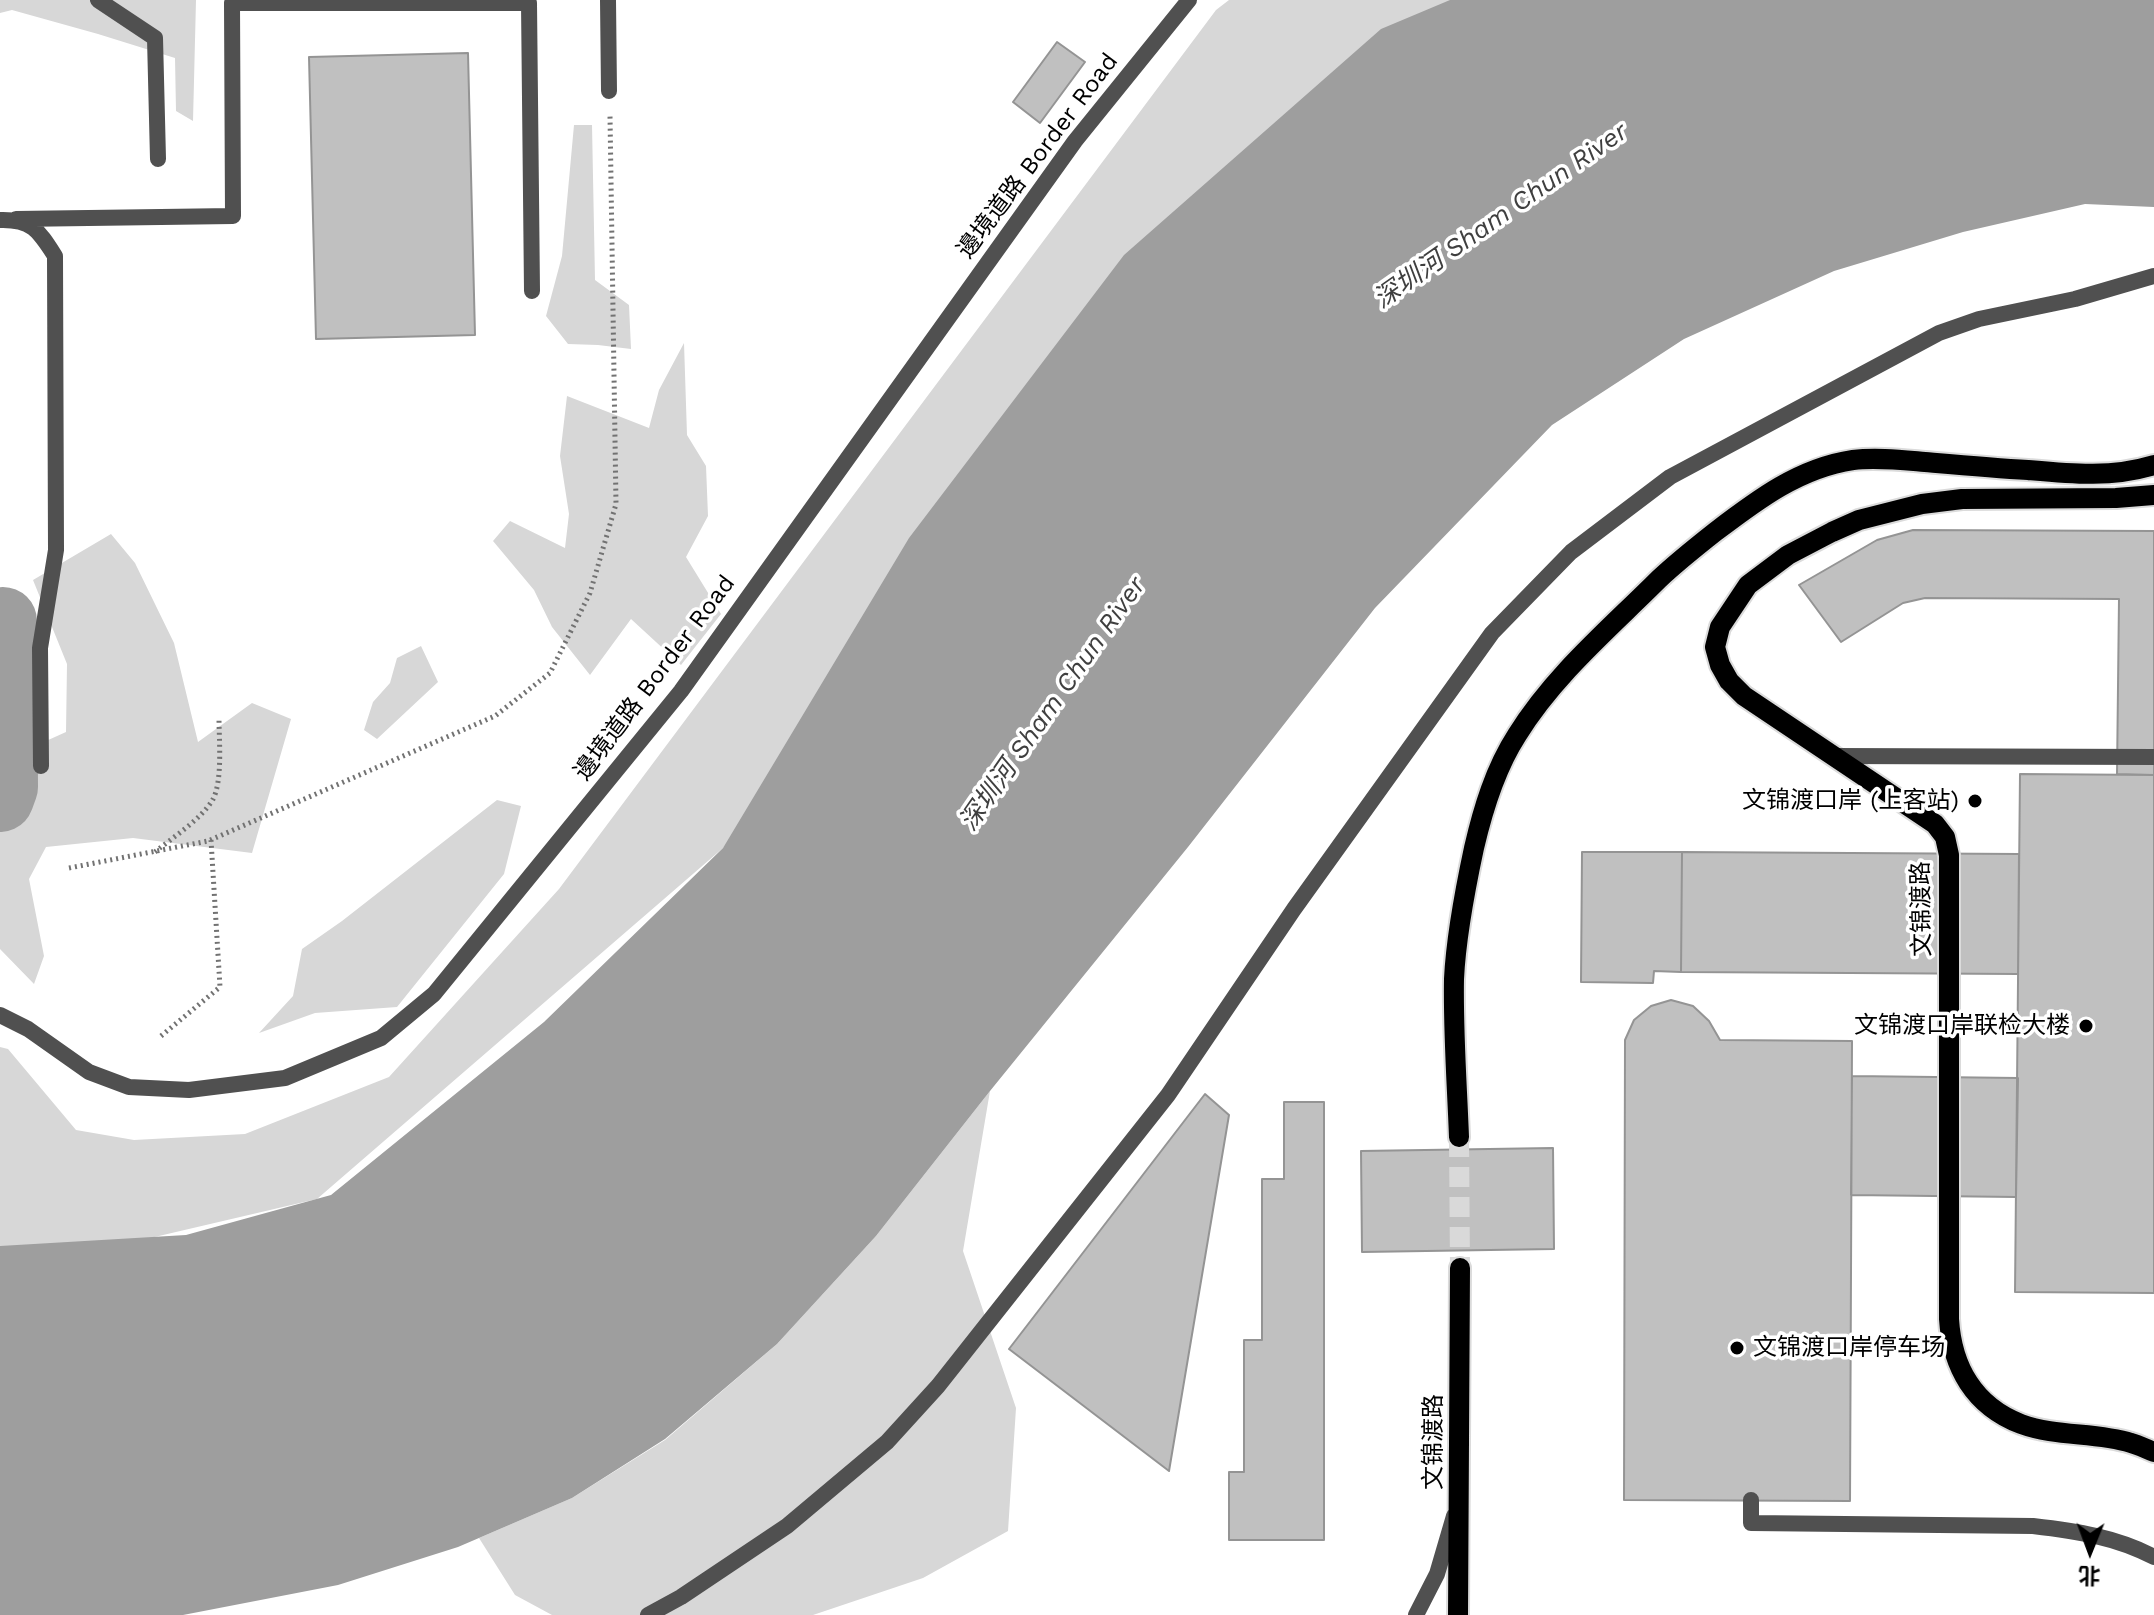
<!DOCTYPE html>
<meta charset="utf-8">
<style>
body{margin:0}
#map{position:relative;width:2154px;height:1615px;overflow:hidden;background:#fff;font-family:"Work Sans","Noto Sans SC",sans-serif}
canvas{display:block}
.north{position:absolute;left:2050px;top:1511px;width:80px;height:80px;-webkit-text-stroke:6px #fff;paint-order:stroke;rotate:181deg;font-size:22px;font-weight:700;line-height:32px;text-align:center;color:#000}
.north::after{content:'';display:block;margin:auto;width:28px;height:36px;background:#000;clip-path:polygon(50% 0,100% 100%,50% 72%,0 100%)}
</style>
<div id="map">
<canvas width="2154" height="1615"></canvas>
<div class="north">北</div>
</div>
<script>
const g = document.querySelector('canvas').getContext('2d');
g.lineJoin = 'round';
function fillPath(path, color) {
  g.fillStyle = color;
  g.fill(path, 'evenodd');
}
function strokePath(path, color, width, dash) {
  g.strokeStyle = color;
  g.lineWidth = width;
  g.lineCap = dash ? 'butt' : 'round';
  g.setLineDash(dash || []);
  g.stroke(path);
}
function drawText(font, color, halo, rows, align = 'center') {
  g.font = font + ' "Work Sans","Noto Sans SC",sans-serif';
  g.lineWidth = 7;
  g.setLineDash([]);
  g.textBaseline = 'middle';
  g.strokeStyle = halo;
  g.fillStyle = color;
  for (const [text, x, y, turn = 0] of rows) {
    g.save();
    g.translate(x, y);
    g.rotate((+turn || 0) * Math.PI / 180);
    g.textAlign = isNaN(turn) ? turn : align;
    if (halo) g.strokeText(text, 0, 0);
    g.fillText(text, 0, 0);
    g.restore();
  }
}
fillPath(new Path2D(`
 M0,0H196L193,121L176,111L175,58L98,34L12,10L0,13Z
 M1229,0H1458L723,848L317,1199L52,1261L0,1256V1047L8,1049L76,1130L134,1140L245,1134L389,1077L559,889L1216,10Z
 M574,125H592L595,280L629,305L631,349L598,345L568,344L546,316L562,256Z
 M684,343L687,435L706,466L708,516L686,557L721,614L681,665L631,619L590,675L552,627L534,590L493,541L510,521L565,548L569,514L560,456L567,396L649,428L659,390Z
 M111,534L135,563L174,643L198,742L252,703L291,719L252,853L133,838L46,847L29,879L44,956L34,984L0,949V736L26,750L66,732L67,664L33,580Z
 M421,646L438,682L377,739L364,730L373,702L390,683L397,658Z
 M497,800L521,806L504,874L397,1007L315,1013L259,1033L293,996L302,949L342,921Z
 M990,1091L963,1251L1016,1408L1008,1531L923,1578L813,1615H552L515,1595L479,1538L572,1498L665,1440L777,1344L876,1236Z`), '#d7d7d7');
fillPath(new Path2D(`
 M1450,0H2154V207L2085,204L1963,232L1834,271L1684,339L1552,425L1375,608L1188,847L990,1091L876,1236L777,1344L665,1439L572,1498L458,1547L338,1585L183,1615H0V1246L186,1235L331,1195L544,1022L723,848L909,538L1124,255L1381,29Z`), '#9e9e9e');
strokePath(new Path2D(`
 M0,798L4,787L3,621`), '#9e9e9e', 68);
const building = new Path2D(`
 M1057,42L1085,62L1040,123L1013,102Z
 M468,53L475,335L316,339L309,57Z
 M1913,530L2154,531V775L2117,774L2119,599L1925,598L1903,603L1841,642L1799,585L1877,540Z
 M2020,774L2154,775V1293L2015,1292Z
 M1582,852H1682L1681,972L1654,971L1653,983L1581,982Z
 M1682,852L2019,854L2018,974L1681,972Z
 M1671,1000L1693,1006L1709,1021L1720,1040L1852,1041L1850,1501L1624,1500L1625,1040L1634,1020L1651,1006Z
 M1852,1076L2018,1078L2016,1197L1851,1195Z
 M1205,1094L1229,1115L1169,1471L1009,1349Z
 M1284,1102H1324V1540H1229V1472H1244V1340H1262V1179H1284Z
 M1553,1148L1554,1249L1362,1252L1361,1151Z`);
fillPath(building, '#c0c0c0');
strokePath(building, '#949494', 2);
strokePath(new Path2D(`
 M1459,1137L1460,1268`), '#d9d9d9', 20, [20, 10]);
const primary = new Path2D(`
 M2154,495L2116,498L1962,499L1922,504L1859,520L1832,532L1788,555L1748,585L1720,627L1715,647L1720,665L1729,681L1744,696L1935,824L1945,837L1949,855V1319C1952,1367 1974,1406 2021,1424C2056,1437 2096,1432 2131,1443C2139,1445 2146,1449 2154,1452
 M1459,1137C1457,1084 1453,1032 1454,979C1456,936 1465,890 1474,848C1483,809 1495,769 1517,735C1554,675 1610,628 1659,579C1677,562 1696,547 1715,532C1757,500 1799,468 1853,460C1876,457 1902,460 1925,462C1960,465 1994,468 2028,470C2072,474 2111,478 2154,465
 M1458,1615L1460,1268`);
strokePath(primary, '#dbdbdb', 24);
strokePath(new Path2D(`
 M155,852C173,837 199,821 212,801C223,783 219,740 219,719
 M69,868L208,841L495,716L550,673L590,593L616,504L610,116
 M161,1036L220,987L211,840`), '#727272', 5, [2, 4]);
strokePath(new Path2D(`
 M98,0L155,38L158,159
 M608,0L609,91
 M16,219L233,216L232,3H529L532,291
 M0,220C32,219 39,231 55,256L56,550L40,648L41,766
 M1834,756L2154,757
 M0,1015L28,1029L89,1072L129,1087L189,1090L285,1078L381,1038L434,994L681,691L1075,141L1189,0
 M1751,1500V1523L2033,1526C2076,1531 2116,1537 2154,1557
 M648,1615L681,1597L787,1526L887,1442L938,1386L1168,1095L1294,909L1492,633L1571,552L1670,477L1939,333L1979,319L2075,299L2154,276
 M1416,1615L1437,1574L1454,1516`), '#505050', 16);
strokePath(primary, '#000', 20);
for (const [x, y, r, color] of [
 [1975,801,8,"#000"],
 [2086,1026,8,"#000"],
 [1737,1348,8,"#000"]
]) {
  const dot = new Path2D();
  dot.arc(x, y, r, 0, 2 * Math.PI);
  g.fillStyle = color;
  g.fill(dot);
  strokePath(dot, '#fff', 3);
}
drawText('24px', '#000', '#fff', [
 ["邊境道路 Border Road",1038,156,-53],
 ["邊境道路 Border Road",655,678,-53],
 ["文锦渡路",1922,909,-91],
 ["文锦渡路",1434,1442,-90]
]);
drawText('24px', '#000', '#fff', [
 ["文锦渡口岸 (上客站)",1959,801],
 ["文锦渡口岸联检大楼",2070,1026],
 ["文锦渡口岸停车场",1753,1348,"left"]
], 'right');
drawText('italic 26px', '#3f3f3f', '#fff', [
 ["深圳河 Sham Chun River",1501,216,-35],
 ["深圳河 Sham Chun River",1053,704,-55]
]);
</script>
